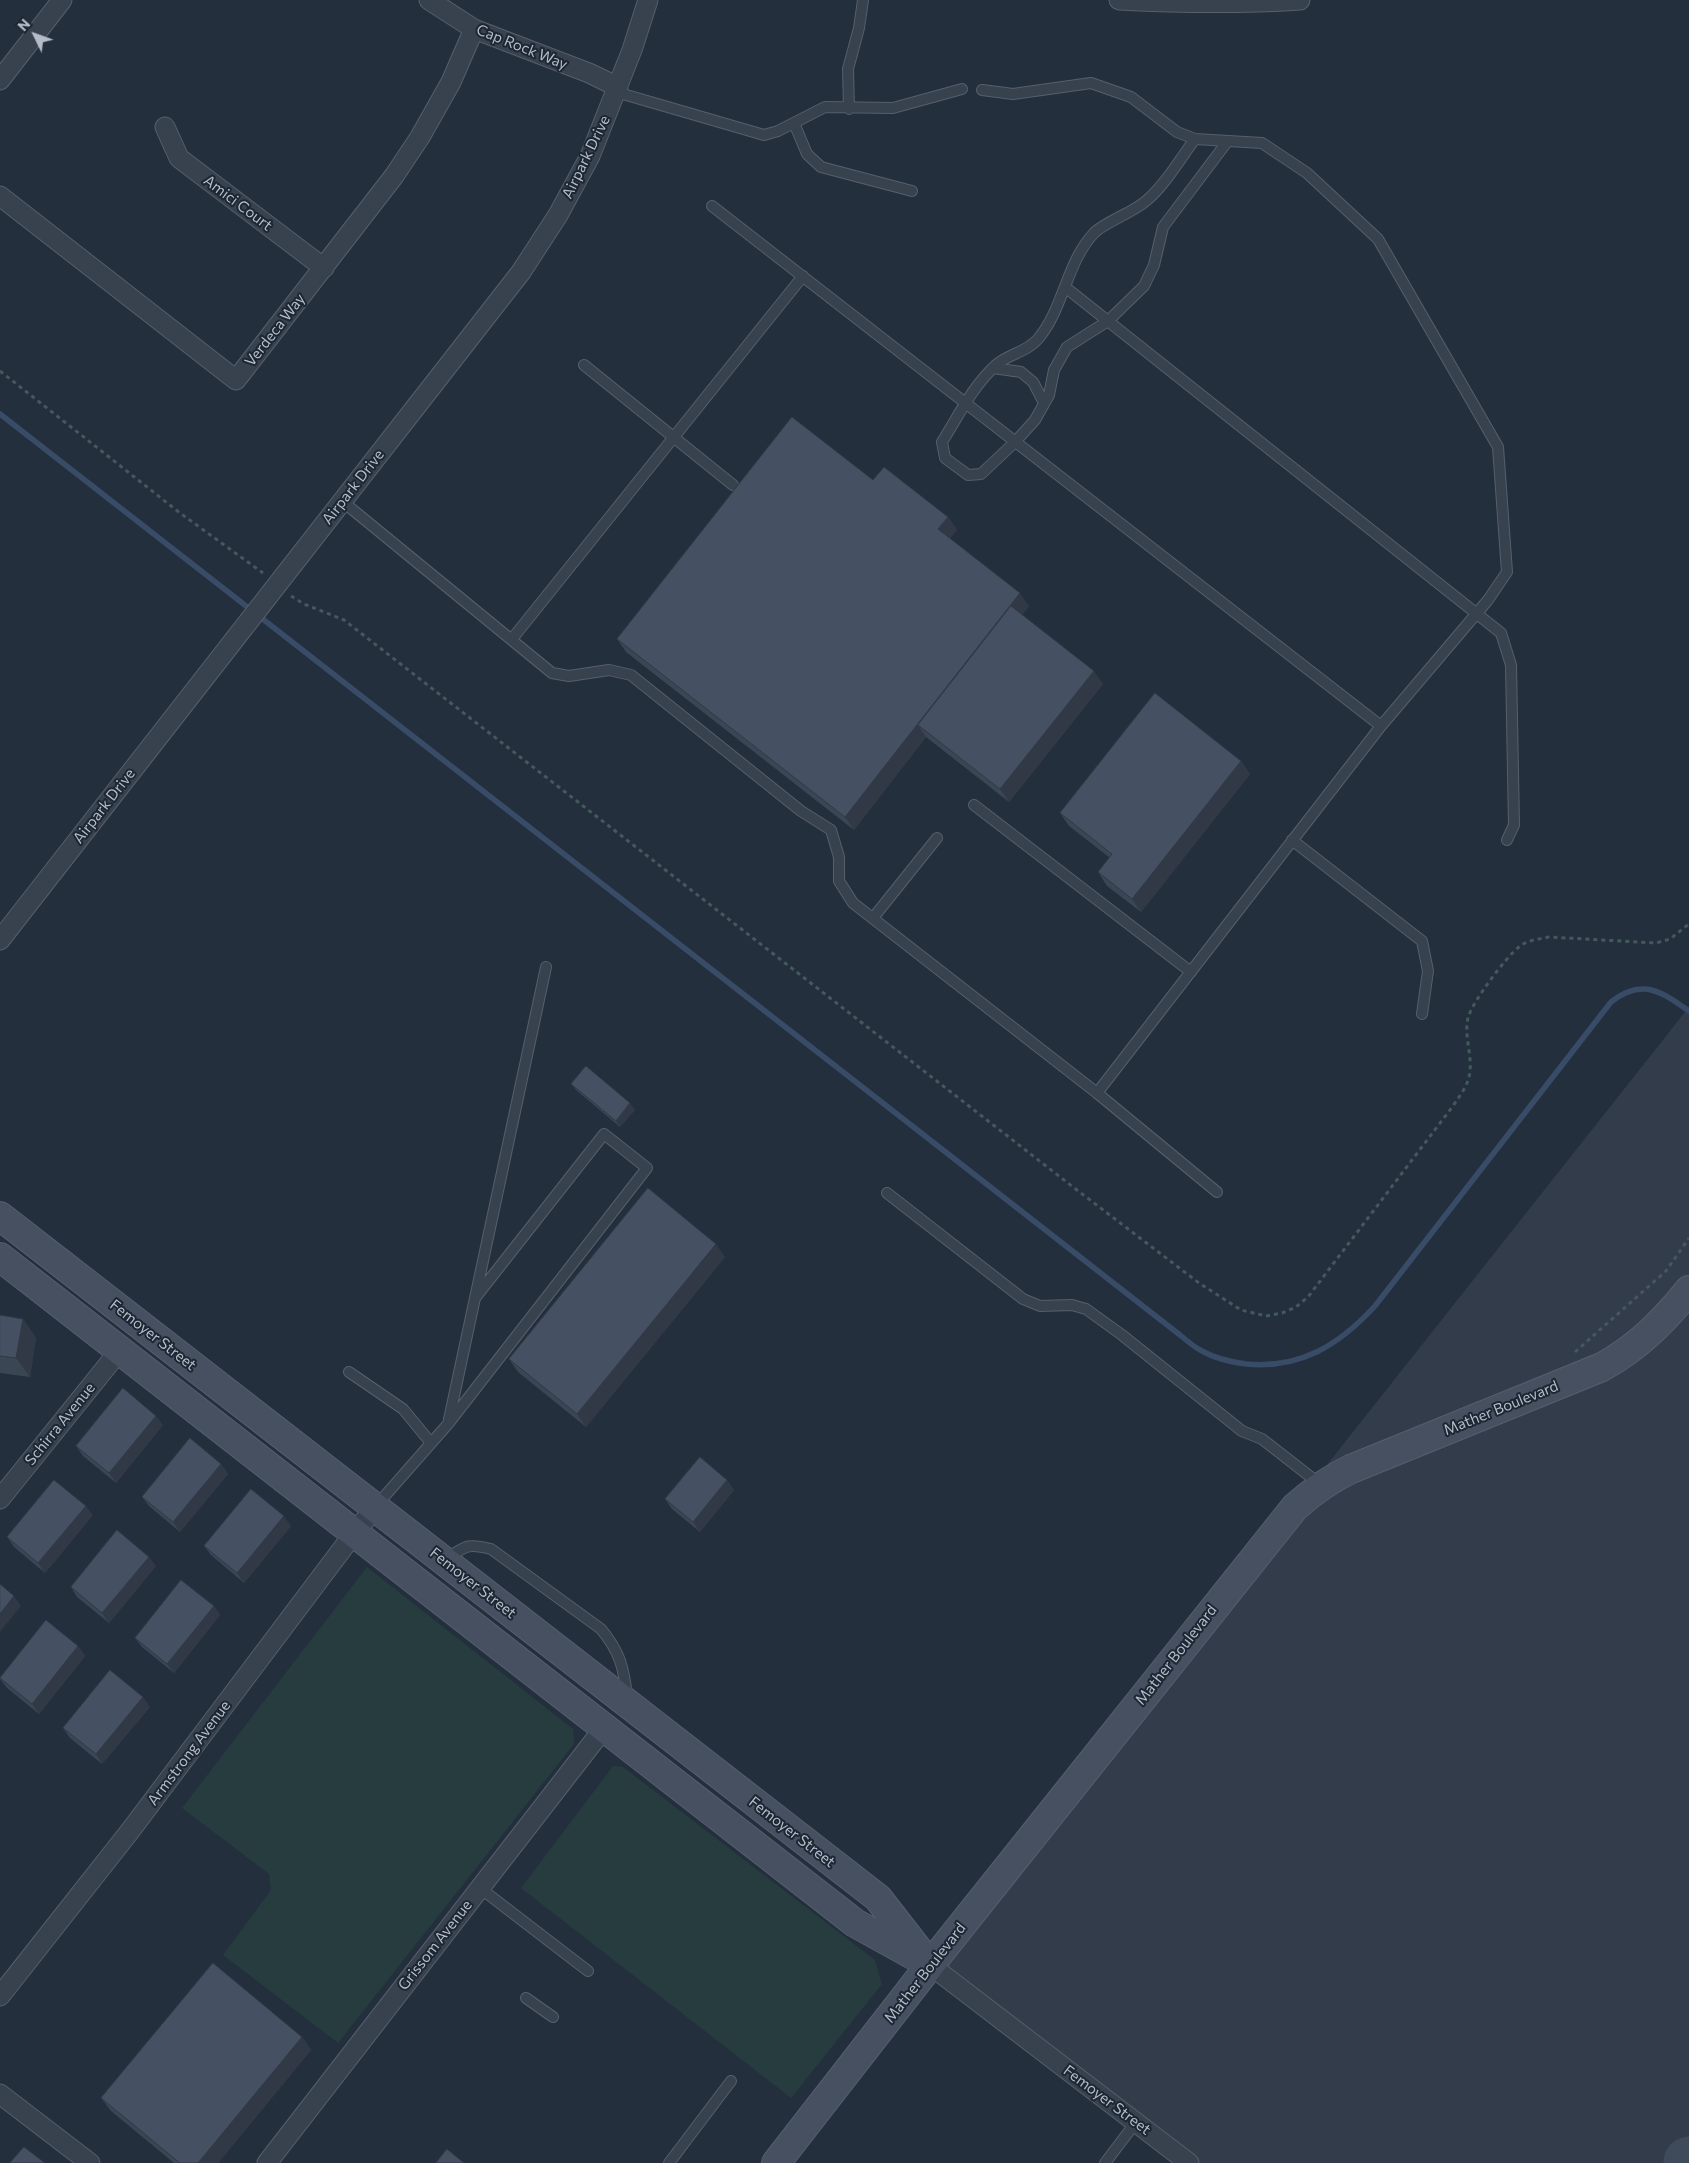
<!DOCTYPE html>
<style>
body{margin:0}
#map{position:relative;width:1689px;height:2163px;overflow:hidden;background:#242f3e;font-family:Commissioner,sans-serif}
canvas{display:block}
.north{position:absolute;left:10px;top:10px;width:50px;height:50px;-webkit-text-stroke:4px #1d2633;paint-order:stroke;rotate:312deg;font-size:14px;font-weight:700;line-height:20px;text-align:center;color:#b4bcc9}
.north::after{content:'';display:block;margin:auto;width:18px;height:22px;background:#b4bcc9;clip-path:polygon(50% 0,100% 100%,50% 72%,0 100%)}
</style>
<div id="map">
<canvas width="1689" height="2163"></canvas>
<div class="north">N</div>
</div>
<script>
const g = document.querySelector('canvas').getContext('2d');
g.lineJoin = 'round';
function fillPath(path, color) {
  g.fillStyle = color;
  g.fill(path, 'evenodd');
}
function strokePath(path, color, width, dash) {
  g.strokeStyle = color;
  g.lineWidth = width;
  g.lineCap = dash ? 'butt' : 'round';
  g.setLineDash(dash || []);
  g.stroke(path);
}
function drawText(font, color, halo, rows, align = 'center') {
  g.font = font + ' Commissioner,sans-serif';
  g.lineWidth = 4;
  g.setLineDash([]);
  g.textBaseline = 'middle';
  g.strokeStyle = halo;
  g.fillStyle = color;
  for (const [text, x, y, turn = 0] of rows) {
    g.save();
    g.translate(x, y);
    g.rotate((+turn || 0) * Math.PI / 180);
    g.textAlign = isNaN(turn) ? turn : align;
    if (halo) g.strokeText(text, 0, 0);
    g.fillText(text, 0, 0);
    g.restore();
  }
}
fillPath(new Path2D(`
 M1689,1007V2163H1191L933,1963Z`), '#323c4b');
fillPath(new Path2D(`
 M367,1567L573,1729L574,1744L338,2043L223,1955L271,1890L269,1874L182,1808Z
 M613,1766L623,1767L875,1960L882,1984L791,2098L521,1888Z`), '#263c3f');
strokePath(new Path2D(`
 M0,414L1180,1335C1187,1341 1194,1347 1202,1351C1216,1359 1231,1362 1246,1364C1301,1369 1339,1345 1375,1306L1611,1002C1642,978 1661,991 1689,1011`), '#394c67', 5.5);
strokePath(new Path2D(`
 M1689,2163V2162`), '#3f4a5a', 51);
const lane = new Path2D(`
 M982,90L1013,94L1091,83L1131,97L1177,132L1195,139L1262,143L1307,173L1378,239L1498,447L1507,572L1488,600L1381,726L1097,1093
 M616,92L764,135L778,131L825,107L893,108L962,89
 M849,109L848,69L859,28L863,0
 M794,123L807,154L821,167L912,191
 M1195,139C1180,159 1165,185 1146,201C1132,213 1105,222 1094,233C1066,263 1064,308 1038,339C1027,352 1008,354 996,365C972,387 959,415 942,442L945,458L968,475L981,474L1015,442L1035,420L1049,395L1054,370L1067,347L1108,321L1144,286L1154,265L1163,227L1227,142
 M712,206L1381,726
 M1065,287L1501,633L1511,665L1514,825L1507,840
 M584,365L733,485
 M993,368L1021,372L1033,382L1044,403
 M342,501L552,673L569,676L609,670L631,675L801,811L831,830L839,857V881L853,903L1097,1093L1217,1192
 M512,639L803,276
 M974,805L1191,972
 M1292,840L1422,941L1428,971L1422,1014
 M873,918L937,838
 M887,1193L1023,1299L1040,1306L1072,1305L1086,1309L1122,1335L1242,1431L1262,1439L1321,1485
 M349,1372L403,1409L431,1443
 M448,1424L647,1168L604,1134L475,1298
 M375,1507L448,1424L546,967
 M446,1559C466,1546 467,1543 491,1549L601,1629C620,1652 624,1668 627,1697
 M480,1888L588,1971
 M526,1998L553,2017
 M669,2163L731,2081
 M1105,2163L1136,2122`);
const street = new Path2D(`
 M429,0L474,29L589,73L618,87
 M1119,0C1179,3 1239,4 1300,0
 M0,80L62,0
 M165,127L179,158L324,268
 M0,196L236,380L394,176L420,137L451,82L474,29
 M0,940L521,272L558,215L590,156L632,50L648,0
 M0,1499L120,1350
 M930,1965L1189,2163
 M0,1996L130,1831L355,1532L375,1508
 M0,2094L90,2163
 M267,2163L604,1728`);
const secondary = new Path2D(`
 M0,1216L878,1898L930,1965
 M0,1257L855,1923L920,1959
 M776,2163L930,1965L1295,1507C1312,1492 1330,1479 1351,1469L1602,1367C1638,1347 1663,1322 1689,1290`);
strokePath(lane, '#565f6c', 12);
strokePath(street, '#565f6c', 21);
strokePath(secondary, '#565f6c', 30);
strokePath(new Path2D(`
 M0,371L180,513L263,573
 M291,596L304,604L344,620L1073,1187L1199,1283L1241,1310L1266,1316L1282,1313L1296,1307L1308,1297L1453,1106C1458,1098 1464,1091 1467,1083C1476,1062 1463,1039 1468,1018C1472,1002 1506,957 1520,946C1528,940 1539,939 1549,937L1656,943L1670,939L1689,924
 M1575,1352L1666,1271L1689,1238`), '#44595c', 3, [4, 4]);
strokePath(lane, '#38414e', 10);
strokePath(street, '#38414e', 19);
strokePath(secondary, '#465061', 28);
fillPath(new Path2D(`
 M873,480L948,517L957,530L950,538L1029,606L1022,615L1103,684L1009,802L926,737L854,830L626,652L617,639Z
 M1241,761L1250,774L1141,912L1107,886L1098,872L1110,858L1069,826L1060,813Z
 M571,1084L635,1110L620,1127L576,1090Z
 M725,1257L586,1427L518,1372L509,1359Z
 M0,1315L23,1319L36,1338L30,1377L0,1373Z
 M163,1425L116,1483L83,1456L76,1446Z
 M221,1464L228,1474L180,1532L149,1506L142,1497Z
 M727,1480L734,1490L700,1532L672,1509L665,1499Z
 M93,1515L45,1573L14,1547L7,1537Z
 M291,1526L244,1583L211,1555L204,1546Z
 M156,1566L109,1623L77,1597L71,1587Z
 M214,1606L220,1615L174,1673L142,1647L135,1638Z
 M78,1646L85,1656L39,1714L7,1688L0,1679Z
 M150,1707L102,1764L70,1738L63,1728Z
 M302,2037L311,2050L218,2163H174L111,2111L101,2098Z`), '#3b4654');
fillPath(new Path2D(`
 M948,517L957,530L947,542L938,529Z
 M1020,593L1029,606L929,734L918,725L926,737L854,830L845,817Z
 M1094,671L1103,684L1009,802L1000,789Z
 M1241,761L1250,774L1141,912L1132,899Z
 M630,1103L635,1110L620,1127L616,1121Z
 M716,1244L725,1257L586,1427L577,1414Z
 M23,1319L36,1338L30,1377L16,1358Z
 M156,1416L163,1425L116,1483L109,1473Z
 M221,1464L228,1474L180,1532L173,1522Z
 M727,1480L734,1490L700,1532L693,1522Z
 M86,1506L93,1515L45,1573L38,1563Z
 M284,1516L291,1526L244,1583L237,1573Z
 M149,1557L156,1566L109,1623L102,1613Z
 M14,1596L21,1606L0,1632V1614Z
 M214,1606L220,1615L174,1673L167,1664Z
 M78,1646L85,1656L39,1714L32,1704Z
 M143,1697L150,1707L102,1764L96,1754Z
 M302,2037L311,2050L218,2163H198Z`), '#303945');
const building = new Path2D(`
 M792,417L873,480L884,467L948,517L938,529L1020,593L845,817L617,639Z
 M1011,606L1094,671L1000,789L918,725Z
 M1155,693L1241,761L1132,899L1098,872L1112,854L1060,813Z
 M586,1066L630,1103L616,1121L571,1084Z
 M648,1188L716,1244L577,1414L509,1359Z
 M0,1315L23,1319L16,1358L0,1356Z
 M123,1388L156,1416L109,1473L76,1446Z
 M190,1438L221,1464L173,1522L142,1497Z
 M700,1457L727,1480L693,1522L665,1499Z
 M54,1480L86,1506L38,1563L7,1537Z
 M251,1489L284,1516L237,1573L204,1546Z
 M117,1530L149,1557L102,1613L71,1587Z
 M181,1580L214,1606L167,1664L135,1638Z
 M0,1584L14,1596L0,1614Z
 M46,1620L78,1646L32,1704L0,1678Z
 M110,1670L143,1697L96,1754L63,1728Z
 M213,1963L302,2037L198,2163H180L101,2098Z
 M24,2147L45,2163H10Z
 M447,2149L464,2163H436Z`);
fillPath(building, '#455162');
strokePath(building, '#303945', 1);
drawText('15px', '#b4bcc9', '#1d2633', [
 ["Cap Rock Way",522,47,22],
 ["Airpark Drive",586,157,-64],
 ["Amici Court",238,203,37],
 ["Verdeca Way",275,330,-52],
 ["Airpark Drive",353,487,-52],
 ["Airpark Drive",104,806,-52],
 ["Femoyer Street",153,1335,38],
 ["Mather Boulevard",1501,1408,-22],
 ["Schirra Avenue",60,1424,-51],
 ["Femoyer Street",473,1583,38],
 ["Mather Boulevard",1176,1655,-52],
 ["Armstrong Avenue",189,1753,-53],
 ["Femoyer Street",792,1832,38],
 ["Grissom Avenue",435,1945,-52],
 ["Mather Boulevard",925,1973,-52],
 ["Femoyer Street",1107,2100,37]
]);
</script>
